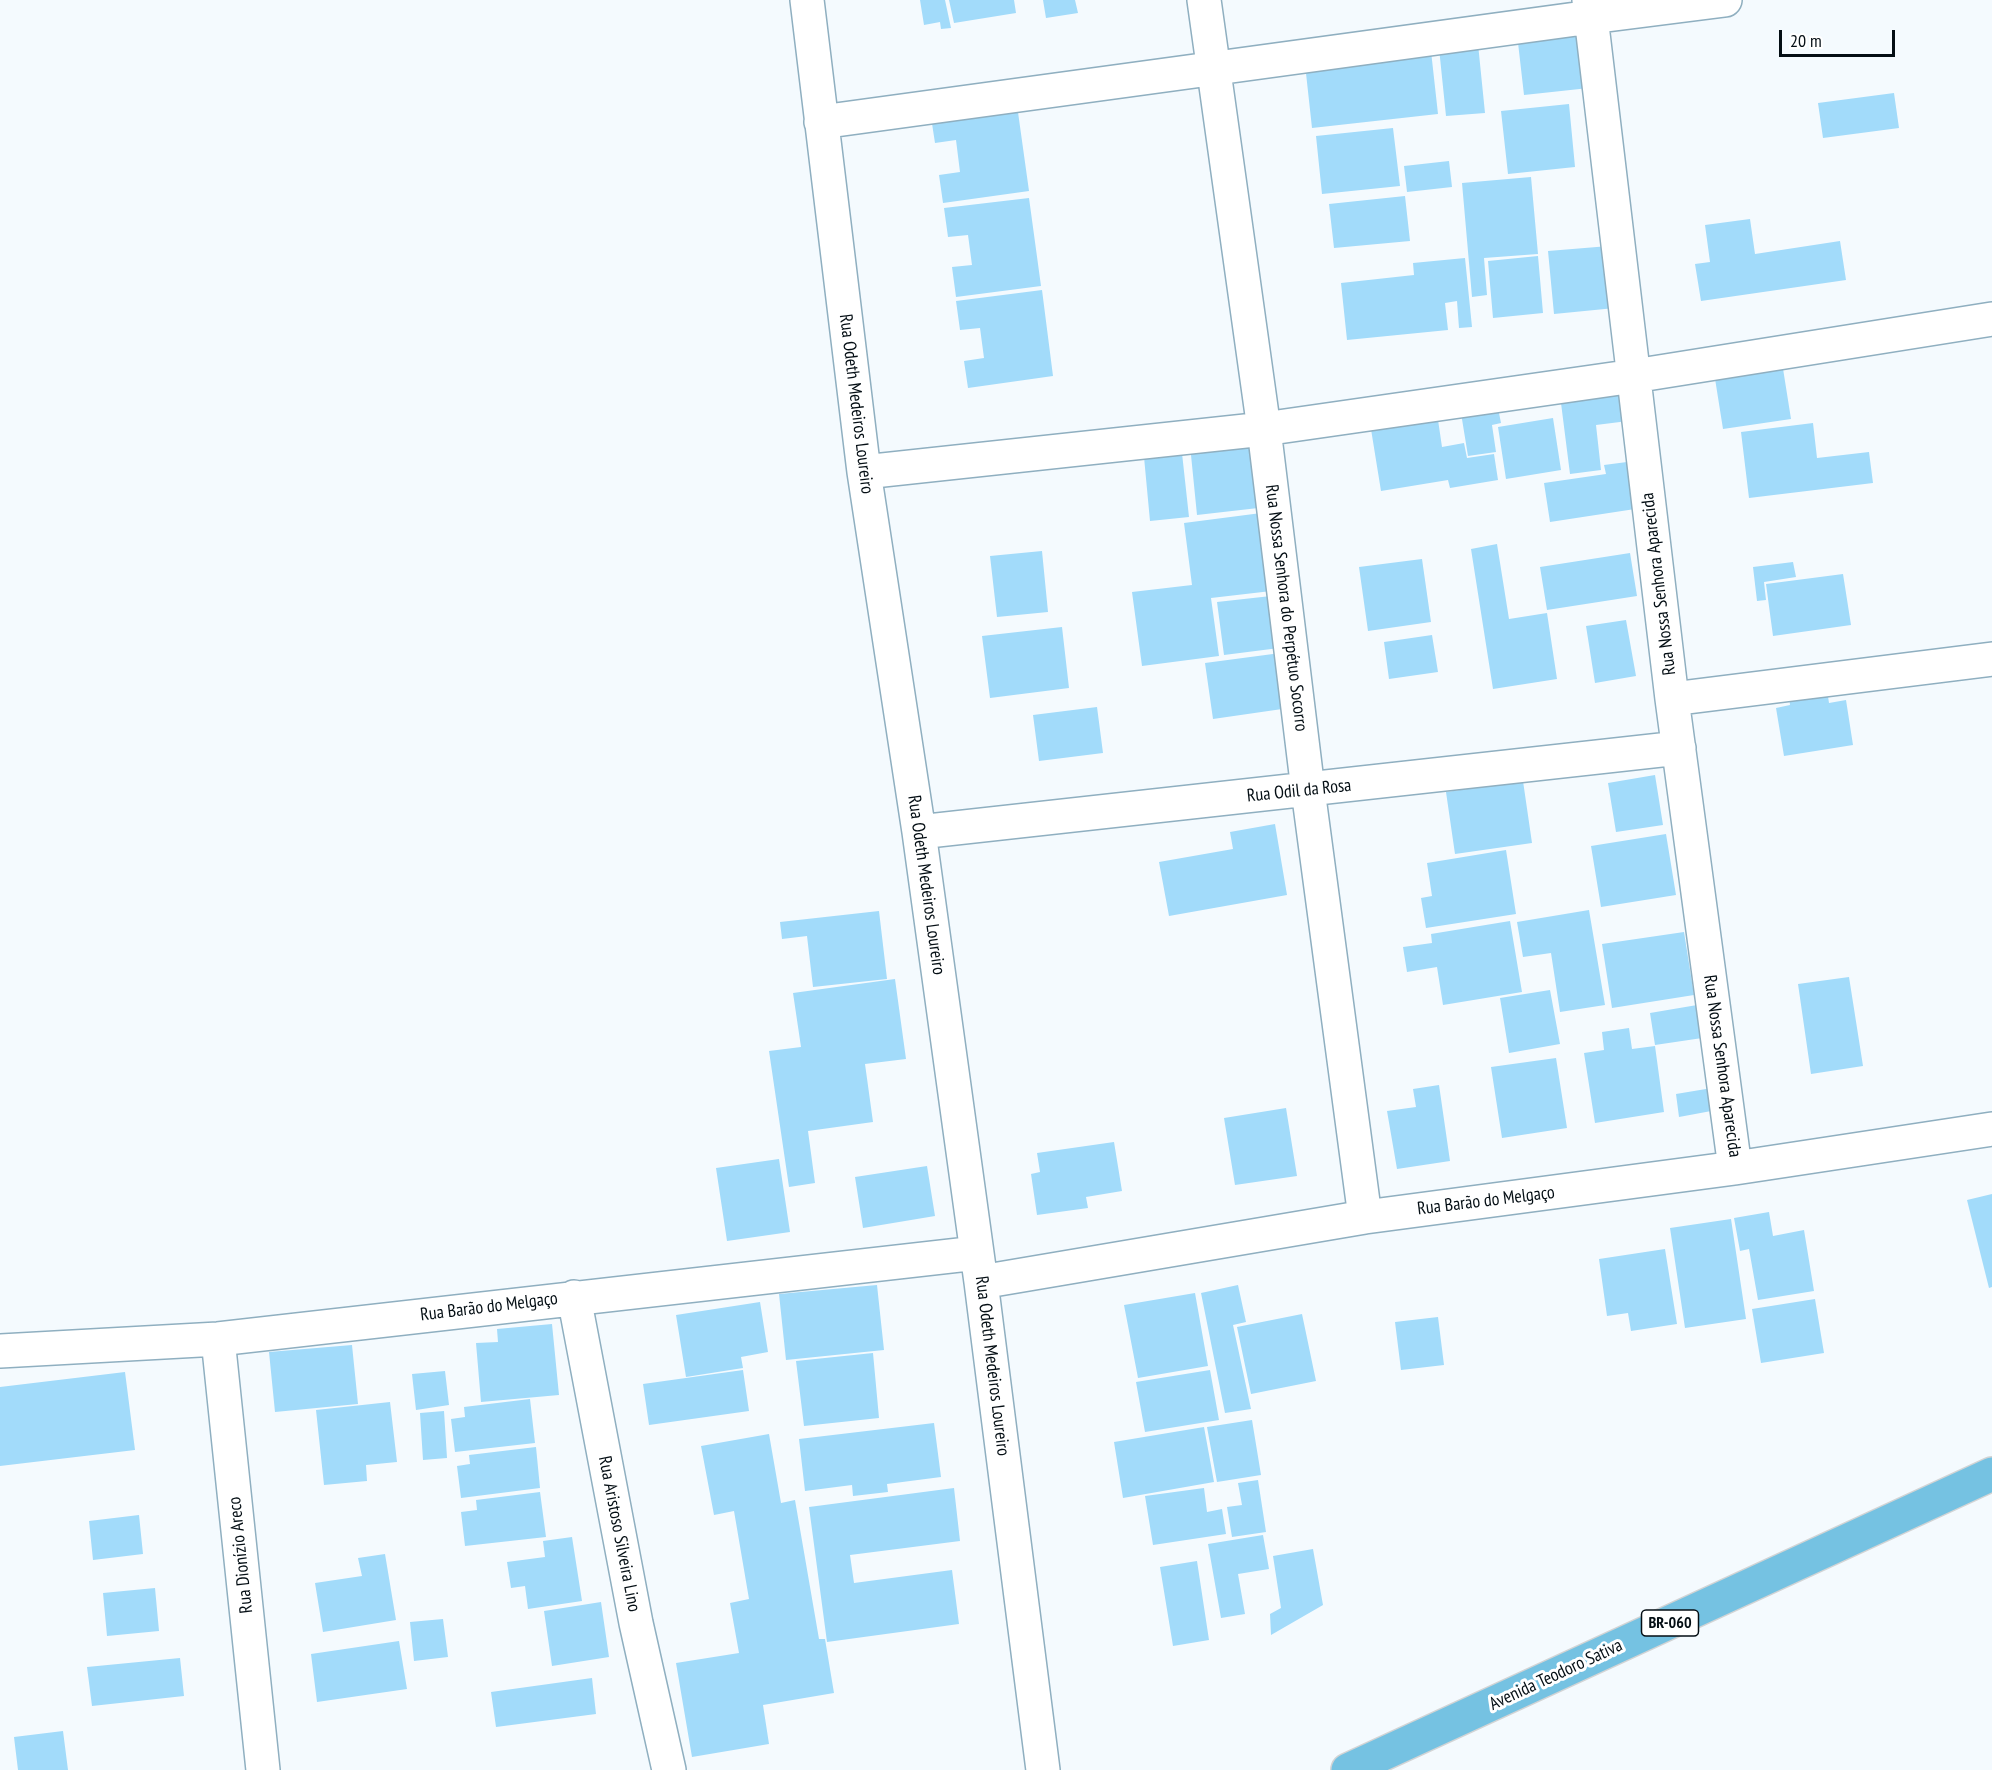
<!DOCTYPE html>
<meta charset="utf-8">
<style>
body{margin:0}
#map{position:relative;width:1992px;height:1770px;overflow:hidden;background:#f4fafe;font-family:"PT Sans Narrow",sans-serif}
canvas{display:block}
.scale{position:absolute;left:1779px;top:30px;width:116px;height:27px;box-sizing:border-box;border:3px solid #040e14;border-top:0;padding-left:8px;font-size:18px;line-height:21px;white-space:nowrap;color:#040e14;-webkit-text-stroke:4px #fff;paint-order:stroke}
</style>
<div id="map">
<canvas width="1992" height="1770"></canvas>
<div class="scale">20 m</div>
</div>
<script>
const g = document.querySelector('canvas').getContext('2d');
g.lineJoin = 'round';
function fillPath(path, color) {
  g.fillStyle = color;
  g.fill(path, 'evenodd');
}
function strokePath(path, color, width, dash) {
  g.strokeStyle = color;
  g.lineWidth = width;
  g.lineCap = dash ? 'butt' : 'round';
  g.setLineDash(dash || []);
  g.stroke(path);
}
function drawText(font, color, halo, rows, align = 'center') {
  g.font = font + ' "PT Sans Narrow",sans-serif';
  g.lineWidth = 6;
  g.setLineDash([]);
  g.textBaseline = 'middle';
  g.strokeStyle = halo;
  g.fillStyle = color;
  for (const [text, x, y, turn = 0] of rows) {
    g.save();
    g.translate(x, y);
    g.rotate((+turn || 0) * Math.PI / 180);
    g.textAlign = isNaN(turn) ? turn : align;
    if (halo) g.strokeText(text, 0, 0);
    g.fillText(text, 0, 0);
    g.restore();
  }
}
fillPath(new Path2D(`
 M920,0H945L951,28L941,29L940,22L924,25Z
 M949,0H1014L1016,13L954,23Z
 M1043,0H1075L1078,13L1046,18Z
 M1583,27L1589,88L1524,95L1517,34Z
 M1478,44L1485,113L1446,116L1439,48Z
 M1431,51L1438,114L1312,128L1305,64Z
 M1894,93L1899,128L1823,138L1818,103Z
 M1569,104L1575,167L1508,174L1501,111Z
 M1017,105L1029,191L943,203L939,175L960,172L956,140L935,143L931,117Z
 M1393,128L1400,186L1322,194L1316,136Z
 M1449,161L1452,187L1407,192L1404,166Z
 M1531,177L1538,254L1484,258L1487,295L1472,297L1462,183Z
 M1405,196L1410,241L1334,248L1329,204Z
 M1029,198L1041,286L956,297L952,267L972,265L968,235L948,237L944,208Z
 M1750,219L1755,254L1840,241L1846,280L1701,301L1695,264L1710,262L1705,225Z
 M1609,246L1615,308L1554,314L1548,251Z
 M1538,256L1543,313L1493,318L1488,261Z
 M1465,258L1472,327L1459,328L1457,301L1445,303L1448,330L1347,340L1341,283L1414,275L1413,263Z
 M1042,290L1053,376L968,388L964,361L984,358L980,328L960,330L956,301Z
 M1781,356L1791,419L1723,429L1713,366Z
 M1624,395L1628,421L1596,425L1601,470L1570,474L1561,403Z
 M1498,408L1501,423L1492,425L1496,452L1468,456L1461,413Z
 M1437,413L1442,447L1464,443L1467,458L1494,454L1498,480L1450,488L1448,480L1381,491L1370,423Z
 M1553,418L1561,470L1506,479L1498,427Z
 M1813,423L1817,458L1869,452L1873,483L1749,498L1741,432Z
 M1260,438L1267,507L1197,515L1190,445Z
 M1181,444L1189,517L1150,521L1144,457Z
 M1627,462L1635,509L1550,522L1544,483L1606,474L1604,465Z
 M1269,512L1280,590L1211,598L1219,656L1142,666L1132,592L1192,585L1184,523Z
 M1497,544L1509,619L1547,613L1557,679L1493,689L1471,549Z
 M1042,551L1048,612L997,617L990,556Z
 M1630,553L1637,596L1547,610L1540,567Z
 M1422,559L1431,622L1368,631L1359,567Z
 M1793,562L1796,577L1764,582L1766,600L1757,601L1753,567Z
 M1843,574L1851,625L1773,636L1766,584Z
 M1280,595L1287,647L1224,655L1217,602Z
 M1626,620L1636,676L1595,683L1586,626Z
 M1062,627L1069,688L990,698L982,636Z
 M1432,635L1438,672L1389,679L1384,642Z
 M1288,652L1296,707L1213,719L1205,663Z
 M1827,690L1829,703L1846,700L1853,745L1784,756L1776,708L1790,705L1789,696Z
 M1097,707L1103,753L1039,761L1033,715Z
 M1655,775L1663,825L1616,832L1608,783Z
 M1523,781L1532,843L1455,854L1446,792Z
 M1275,824L1287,895L1169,916L1159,862L1233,849L1230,832Z
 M1666,834L1676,895L1601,907L1591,846Z
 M1506,850L1516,914L1426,928L1421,898L1432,896L1427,863Z
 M1589,910L1605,1005L1560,1012L1551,953L1523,957L1517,922Z
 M879,911L887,979L813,987L807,936L782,939L780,922Z
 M1510,921L1522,992L1443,1005L1437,967L1407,972L1403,947L1432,943L1431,934Z
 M1684,932L1694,995L1612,1008L1602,944Z
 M1849,977L1863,1066L1811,1074L1798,984Z
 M895,979L906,1059L865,1064L873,1122L808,1131L815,1183L789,1187L769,1051L801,1047L793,993Z
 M1550,990L1560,1044L1509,1053L1500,998Z
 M1703,1004L1709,1037L1655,1045L1650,1013Z
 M1629,1028L1632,1049L1655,1046L1664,1112L1595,1123L1584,1053L1604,1050L1602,1032Z
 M1556,1058L1567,1128L1502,1138L1491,1067Z
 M1439,1085L1450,1161L1397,1169L1387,1111L1416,1107L1413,1089Z
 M1718,1087L1722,1109L1679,1117L1676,1094Z
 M1286,1108L1297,1176L1235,1185L1224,1118Z
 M1114,1142L1122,1191L1086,1197L1088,1208L1037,1215L1031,1174L1040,1172L1037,1153Z
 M779,1159L790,1232L727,1241L716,1168Z
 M927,1166L935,1216L863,1228L855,1177Z
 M1992,1194V1287L1989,1288L1967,1200Z
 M1769,1212L1773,1236L1804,1230L1814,1291L1758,1300L1749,1249L1740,1251L1734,1218Z
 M1731,1219L1746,1319L1685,1328L1670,1228Z
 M1665,1249L1677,1324L1631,1331L1628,1313L1607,1316L1599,1259Z
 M877,1285L884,1350L786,1360L779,1294Z
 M1238,1285L1246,1322L1233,1325L1251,1409L1225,1413L1201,1293Z
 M1195,1293L1208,1366L1138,1378L1124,1305Z
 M1815,1299L1824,1353L1761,1363L1752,1309Z
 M760,1302L768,1352L741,1357L743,1368L686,1377L676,1315Z
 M1302,1314L1316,1381L1251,1394L1237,1327Z
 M1438,1317L1444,1365L1401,1370L1395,1322Z
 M552,1324L559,1395L481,1402L476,1343L498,1342L497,1329Z
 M352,1345L358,1404L275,1412L269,1352Z
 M873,1353L879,1418L804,1426L796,1361Z
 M743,1370L749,1411L649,1425L643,1384Z
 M1210,1370L1219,1420L1145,1432L1136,1382Z
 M445,1371L449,1405L416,1410L412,1374Z
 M125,1372L135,1450L0,1466V1387Z
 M530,1399L535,1443L455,1452L451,1419L465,1417L464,1407Z
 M390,1402L397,1462L366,1465L367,1481L324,1485L316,1410Z
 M444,1411L447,1458L423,1460L420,1413Z
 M1252,1420L1261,1475L1217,1482L1207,1427Z
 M934,1423L941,1477L887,1484L888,1492L853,1496L852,1485L805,1491L799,1439Z
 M1204,1427L1214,1482L1123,1498L1114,1442Z
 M769,1434L781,1503L795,1500L819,1639H825L834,1693L763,1705L769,1744L692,1757L676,1663L739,1653L730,1603L749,1599L734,1511L714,1515L701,1446Z
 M536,1447L540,1488L461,1498L457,1466L470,1464L469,1455Z
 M1258,1480L1266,1532L1232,1537L1227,1507L1242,1505L1238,1483Z
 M954,1488L960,1541L850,1555L854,1583L952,1570L959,1624L827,1642L809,1507Z
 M1204,1488L1207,1512L1222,1509L1226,1534L1153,1545L1145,1496Z
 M540,1492L546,1537L465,1546L461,1512L477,1510L476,1500Z
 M139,1515L143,1554L93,1560L89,1521Z
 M1263,1535L1269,1569L1238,1574L1245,1614L1221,1618L1208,1544Z
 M572,1537L582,1601L528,1609L525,1586L511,1588L507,1562L545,1557L543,1541Z
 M1313,1549L1323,1605L1271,1635L1270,1614L1281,1608L1273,1556Z
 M385,1554L396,1620L323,1632L315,1583L362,1576L358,1558Z
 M1197,1561L1209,1640L1173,1646L1160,1567Z
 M155,1588L159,1631L107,1636L103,1593Z
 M601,1602L609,1657L552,1666L544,1611Z
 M443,1619L448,1657L414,1661L410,1622Z
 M399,1641L407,1689L317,1702L311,1654Z
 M180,1658L184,1696L92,1706L87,1667Z
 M592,1678L596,1714L496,1727L491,1692Z
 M63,1731L68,1770H18L14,1737Z`), '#a2dbfa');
const minor = new Path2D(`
 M807,0L864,472L919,832L981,1282L1043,1770
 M1204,0L1264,429L1308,790L1365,1217
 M1589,0L1672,699L1735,1168
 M821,122L1591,17L1725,0
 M864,472L1264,429L1634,376L1992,319
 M1672,699L1992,659
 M919,832L1679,748
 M981,1282L1365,1217L1735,1168L1992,1129
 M574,1297L636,1623L669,1770
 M218,1339L263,1770
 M0,1351L218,1339L977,1253`);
const major = new Path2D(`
 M1348,1770L1992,1474`);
strokePath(minor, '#8fafc0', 36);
strokePath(major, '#d2d4d5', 36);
strokePath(minor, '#fff', 33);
strokePath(major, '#75c2e2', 33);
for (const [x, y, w] of [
 [1670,1623,57]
]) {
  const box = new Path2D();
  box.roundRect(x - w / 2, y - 13, w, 26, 4.5);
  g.fillStyle = '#fff';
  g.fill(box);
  strokePath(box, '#040e14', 1.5);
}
drawText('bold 16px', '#040e14', null, [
 ["BR-060",1670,1623]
]);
drawText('18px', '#040e14', '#fff', [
 ["Rua Odeth Medeiros Loureiro",856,404,83],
 ["Rua Nossa Senhora Aparecida",1659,584,-97],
 ["Rua Nossa Senhora do Perpétuo Socorro",1286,608,83],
 ["Rua Odil da Rosa",1299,791,-6],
 ["Rua Odeth Medeiros Loureiro",926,885,82],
 ["Rua Nossa Senhora Aparecida",1722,1066,82],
 ["Rua Barão do Melgaço",1486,1201,-7],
 ["Rua Barão do Melgaço",489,1307,-7],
 ["Rua Odeth Medeiros Loureiro",992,1366,83],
 ["Rua Aristoso Silveira Lino",619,1534,79],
 ["Rua Dionízio Areco",241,1555,-96],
 ["Avenida Teodoro Sativa",1556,1675,-25]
]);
</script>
